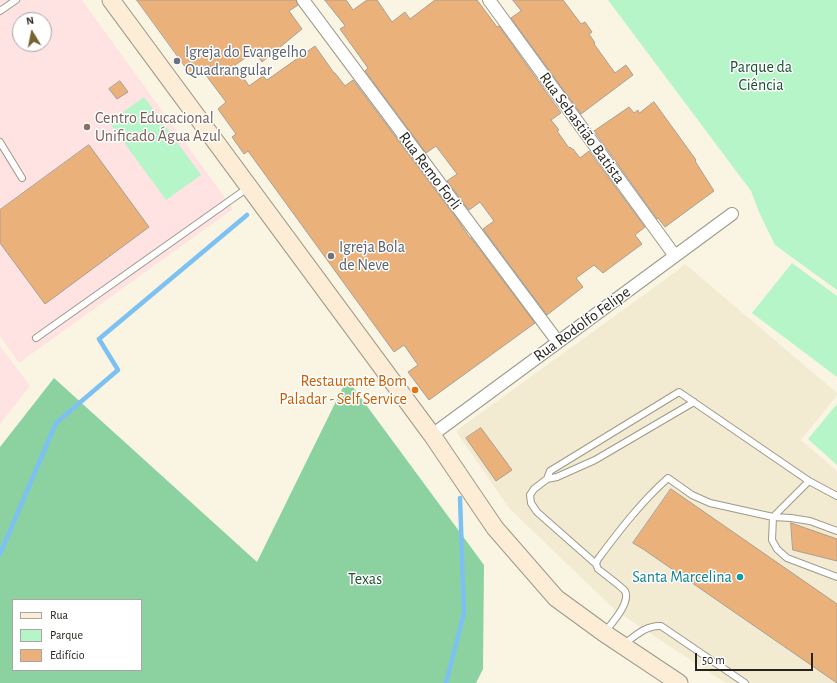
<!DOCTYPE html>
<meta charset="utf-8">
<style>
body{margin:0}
#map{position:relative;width:837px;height:683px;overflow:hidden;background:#faf4e3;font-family:"Alegreya Sans",sans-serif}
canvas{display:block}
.legend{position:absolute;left:12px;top:599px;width:130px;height:72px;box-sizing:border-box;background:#fff;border:1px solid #a8a7a5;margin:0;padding:5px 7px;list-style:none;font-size:12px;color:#26241d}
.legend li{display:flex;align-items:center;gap:8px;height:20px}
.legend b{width:20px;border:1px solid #a8a7a5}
.north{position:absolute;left:12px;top:12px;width:40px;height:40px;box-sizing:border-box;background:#fff;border:1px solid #a8a7a5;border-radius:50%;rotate:350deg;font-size:11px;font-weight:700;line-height:16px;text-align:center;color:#26241d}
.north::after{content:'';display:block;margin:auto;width:14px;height:18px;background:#766332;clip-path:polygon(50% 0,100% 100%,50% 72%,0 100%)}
.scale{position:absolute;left:695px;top:653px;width:118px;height:18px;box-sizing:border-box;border:2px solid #26241d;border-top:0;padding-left:5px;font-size:12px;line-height:14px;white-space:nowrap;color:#26241d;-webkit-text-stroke:3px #fff;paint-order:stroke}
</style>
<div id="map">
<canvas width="837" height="683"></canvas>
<ul class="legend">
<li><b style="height:5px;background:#feedd6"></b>Rua</li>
<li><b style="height:11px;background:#b5f5c8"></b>Parque</li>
<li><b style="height:11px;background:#ebb17a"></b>Edifício</li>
</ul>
<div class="north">N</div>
<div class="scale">50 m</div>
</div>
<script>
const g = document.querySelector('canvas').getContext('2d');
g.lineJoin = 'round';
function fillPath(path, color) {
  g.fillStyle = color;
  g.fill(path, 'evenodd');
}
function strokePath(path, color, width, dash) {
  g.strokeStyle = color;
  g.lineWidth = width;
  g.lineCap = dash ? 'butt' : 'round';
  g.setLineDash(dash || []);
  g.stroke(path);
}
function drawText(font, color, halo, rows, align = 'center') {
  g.font = font + ' "Alegreya Sans",sans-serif';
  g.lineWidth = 3;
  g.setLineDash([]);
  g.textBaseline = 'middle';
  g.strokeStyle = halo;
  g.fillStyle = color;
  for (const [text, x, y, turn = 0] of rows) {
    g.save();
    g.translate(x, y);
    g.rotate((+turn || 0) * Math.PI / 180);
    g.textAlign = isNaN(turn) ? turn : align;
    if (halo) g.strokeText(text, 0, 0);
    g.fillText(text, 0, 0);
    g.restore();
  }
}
fillPath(new Path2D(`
 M685,264L837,393V395L801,440L837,471V683H726L616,611L509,508L456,431L674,273Z`), '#f2ead1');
fillPath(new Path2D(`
 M0,0H82L233,209L19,363L0,336ZM20,20H44V44H20Z
 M0,346L30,386L0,424Z`), '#fee3e2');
fillPath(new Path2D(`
 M608,0H837V290L775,245L759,212L751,191Z
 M144,97L201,175L166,200L109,122Z
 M792,263L837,296V377L752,313Z
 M837,404V465L808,439Z`), '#b5f5c8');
fillPath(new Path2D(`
 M54,378L257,562L347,379L484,565L483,669L476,683H0V447ZM13,600H141V670H13Z`), '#8cd2a1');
strokePath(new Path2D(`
 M0,554L56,423L118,370L99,339L247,215
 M446,683L464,613L460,498`), '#7cc1f1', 4.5);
const building = new Path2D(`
 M137,0H296L298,5L289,11L302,29L262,62L254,52L235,65L249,86L263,76L267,80L315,46L334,73H335L345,86L353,80L457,219L470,238H471L535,323L429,400L408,372L418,365L404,345L394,352L248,151L244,154L232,137L236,134L218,109L226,102L202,70L193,77Z
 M325,0H346L353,10L367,0H377L392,22L405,12L410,19L435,0H477L497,27L499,26L561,113L551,120L559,130L557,131L569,148L570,147L572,149H573L580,158L589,151L645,227L635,235L642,244L603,273L594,265L576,278L583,287L547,315L483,229L494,221L480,202L469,210L447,181L457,174L436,146L426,153L365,71L368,68L340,29L345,26Z
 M513,0H563L581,24L585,22L592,32L589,34L595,43L594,44L615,73L626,65L633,75L581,114L511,18L521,11Z
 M120,81L128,92L117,99L109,89Z
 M654,102L696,160L695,161L714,191L665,227L658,218L657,219L594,131L629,107L634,113L638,110L639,113Z
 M89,145L149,227L45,304L0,243V210Z
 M481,428L512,470L496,481L466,438Z
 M671,489L837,604V683L643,549L633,543Z
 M791,523L837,539V561L793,550Z`);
fillPath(building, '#ebb17a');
strokePath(building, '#ab9e92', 1);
const service = new Path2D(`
 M0,11L16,0
 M0,142L22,178
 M36,338L249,187
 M547,479L557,477L595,460L694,402
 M809,481L773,517L772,540L777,549L787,558L837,577
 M596,564L598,559C619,531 641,502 668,478L692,495L710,503L773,517L791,518L810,521L837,531
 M604,633C611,624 631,603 625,591C622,587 603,573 598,569L596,564L537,512L531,503L530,495L534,489L547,479L550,471L679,392L809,481L837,496
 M623,645C635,636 646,625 661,626L745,683`);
const minor = new Path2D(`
 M303,0L558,342
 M489,0L675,256
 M432,435L732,214`);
const secondary = new Path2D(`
 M111,0L432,435L495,528L556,598L604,633L679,683`);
strokePath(service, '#9e9989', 8);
strokePath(minor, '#9e9989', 14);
strokePath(secondary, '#9e9989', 19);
strokePath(service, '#fff', 6);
strokePath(minor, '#fff', 12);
strokePath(secondary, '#feedd6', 17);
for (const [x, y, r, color] of [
 [177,61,4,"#6b7280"],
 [87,127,4,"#8d6e63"],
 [331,256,4,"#6b7280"],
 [415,390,4,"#e8710a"],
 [740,577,4,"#0f9aa8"]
]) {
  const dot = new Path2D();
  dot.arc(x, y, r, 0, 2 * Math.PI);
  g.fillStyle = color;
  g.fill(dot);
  strokePath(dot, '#fff', 1.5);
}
drawText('16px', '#5b616d', '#fff', [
 ["Igreja do Evangelho",185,52],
 ["Quadrangular",185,70],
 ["Igreja Bola",339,247],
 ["de Neve",339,265]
], 'left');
drawText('16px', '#1e5132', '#fff', [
 ["Parque da",761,67],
 ["Ciência",761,85],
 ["Texas",365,579]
]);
drawText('16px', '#785e54', '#fff', [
 ["Centro Educacional",95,118],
 ["Unificado Água Azul",95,136]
], 'left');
drawText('16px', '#26241d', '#fff', [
 ["Rua Sebastião Batista",582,128,54],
 ["Rua Remo Forli",430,171,53],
 ["Rua Rodolfo Felipe",582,324,-36]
]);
drawText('16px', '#c56008', '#fff', [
 ["Restaurante Bom",407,381],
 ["Paladar - Self Service",407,399]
], 'right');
drawText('16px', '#0d838f', '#fff', [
 ["Santa Marcelina",732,577]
], 'right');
</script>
